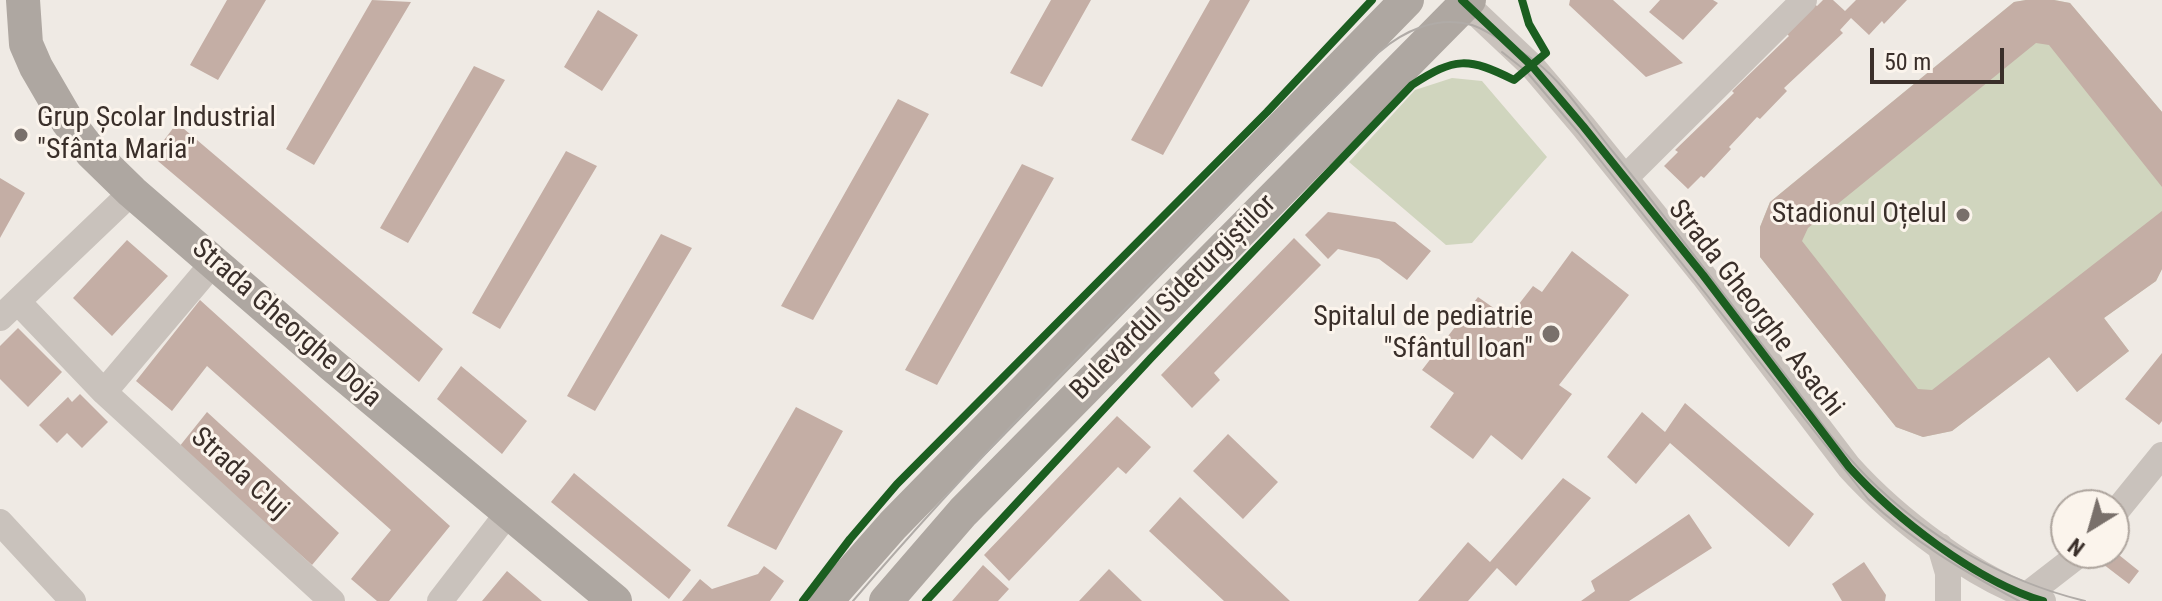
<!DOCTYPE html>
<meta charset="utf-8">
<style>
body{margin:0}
#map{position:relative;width:2162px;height:601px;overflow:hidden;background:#efeae4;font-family:"Roboto Condensed",sans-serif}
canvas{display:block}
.north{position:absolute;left:2050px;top:489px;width:80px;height:80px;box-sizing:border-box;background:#fbf4ec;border:2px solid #aea59e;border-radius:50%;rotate:217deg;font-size:22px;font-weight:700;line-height:32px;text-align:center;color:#3a2f2a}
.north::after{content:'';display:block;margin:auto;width:28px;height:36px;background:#79706b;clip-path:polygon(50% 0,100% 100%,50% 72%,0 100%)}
.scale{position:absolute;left:1870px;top:48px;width:134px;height:36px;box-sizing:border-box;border:4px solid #3a2f2a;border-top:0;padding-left:10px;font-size:24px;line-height:28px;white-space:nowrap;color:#3a2f2a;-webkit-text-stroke:6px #fbf4ec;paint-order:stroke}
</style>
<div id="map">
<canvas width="2162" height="601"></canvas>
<div class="north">N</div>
<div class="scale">50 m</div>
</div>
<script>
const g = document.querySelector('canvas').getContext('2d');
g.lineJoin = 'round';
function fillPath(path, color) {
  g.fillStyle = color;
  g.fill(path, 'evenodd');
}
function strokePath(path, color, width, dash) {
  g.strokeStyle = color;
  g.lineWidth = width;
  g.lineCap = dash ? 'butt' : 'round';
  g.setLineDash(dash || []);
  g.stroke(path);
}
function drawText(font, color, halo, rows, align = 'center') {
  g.font = font + ' "Roboto Condensed",sans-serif';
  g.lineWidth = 6;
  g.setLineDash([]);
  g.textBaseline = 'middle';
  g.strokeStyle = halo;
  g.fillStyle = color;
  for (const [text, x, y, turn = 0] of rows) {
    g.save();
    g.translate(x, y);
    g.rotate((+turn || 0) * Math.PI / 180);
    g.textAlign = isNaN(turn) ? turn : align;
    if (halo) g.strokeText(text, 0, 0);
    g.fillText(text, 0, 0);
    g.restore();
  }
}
fillPath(new Path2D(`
 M2026,0H2054L2070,3L2162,112V269L2156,281L2104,318L2129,351L2077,392L2049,357L1952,431L1923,437L1896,427L1760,257V227L1770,202L2014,2Z
 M1452,78L1482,81L1547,157L1472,243L1446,245L1349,162L1415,90Z`), '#d0d5be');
fillPath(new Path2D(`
 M227,0H266L218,80L190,65Z
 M372,0L411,2L314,165L286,149Z
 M1051,0H1091L1042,87L1010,73Z
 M1210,0H1250L1163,155L1131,140Z
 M1570,0H1613L1683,63L1646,77L1569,5Z
 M1660,0H1713L1718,3L1683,40L1649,12Z
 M1823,0H1833L1845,11L1856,0H1907L1884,24L1882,21L1869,35L1851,18L1840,30L1843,33L1784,88L1787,91L1760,119L1757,117L1745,130L1729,147L1731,149L1704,178L1701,176L1688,189L1664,166L1678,152L1675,150L1734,93L1732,91L1789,36L1786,33L1814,4L1817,6Z
 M2026,0H2054L2070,3L2162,112V187L2049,45L2036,43L1808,228L1802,241L1918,389L1932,390L2162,211V269L2156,281L2104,318L2129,351L2077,392L2049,357L1952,431L1923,437L1896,427L1760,257V227L1770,202L2014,2Z
 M598,10L638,35L602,91L564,67Z
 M474,66L505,80L408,243L380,228Z
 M898,99L929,114L813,320L781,306Z
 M177,123L443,349L419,382L152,156Z
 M566,151L597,166L500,329L472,313Z
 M1022,164L1054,178L937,385L905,370Z
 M0,178L25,193L0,238Z
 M1328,212L1395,222L1431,251L1407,280L1379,259L1338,249L1328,259L1305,235Z
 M661,234L692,248L595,411L567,396Z
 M1294,238L1321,265L1214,373L1220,380L1192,408L1161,375Z
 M127,240L168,276L112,336L73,298Z
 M1572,251L1629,295L1559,385L1572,394L1522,460L1491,435L1473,459L1430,427L1454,393L1422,370L1478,297L1508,318L1533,286L1542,292Z
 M200,300L450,526L389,601H377L351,579L391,530L207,366L172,411L136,381Z
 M18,328L62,372L28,407L0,379V346Z
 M2162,353V421L2159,425L2125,399Z
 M461,366L527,421L502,454L437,399Z
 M80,394L108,422L82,448L67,433L57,443L39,425L68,397L72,402Z
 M1685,403L1814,514L1789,547L1670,443L1636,484L1607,457L1642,412L1665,432Z
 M796,407L843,431L776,550L727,526Z
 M207,412L339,533L312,565L179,447Z
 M1117,416L1151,447L1126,474L1118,467L1009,581L984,555Z
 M1228,434L1278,482L1243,519L1193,471Z
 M574,473L691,570L669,599L551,502Z
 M1563,478L1591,498L1516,586L1497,568L1468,601H1418L1468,542L1490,562Z
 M1180,497L1290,601H1224L1149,531Z
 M1689,514L1712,548L1629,601H1581L1595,591L1591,581Z
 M2114,551L2139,571L2129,584L2099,561L2106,553Z
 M1864,562L1886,595L1885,601H1842L1832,584Z
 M983,565L1009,589L998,601H952Z
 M764,566L784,581L770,601H682L700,579L712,589L758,574Z
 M1109,569L1142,601H1079Z
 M507,571L542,601H482Z`), '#c4aea5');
strokePath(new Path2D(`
 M1462,0L1532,66L1583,126L1703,275L1849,467C1894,517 1977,582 2043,601
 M1624,176L1630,173L1804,0
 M18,302L104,392L332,601
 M0,318L132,192
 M104,392L214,262
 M2114,514L2162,455
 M0,522L73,601
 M1940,546L1948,573V601
 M440,601L508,513
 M2019,601L2081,553`), '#c9c2bc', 26);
strokePath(new Path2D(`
 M23,0L26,44L36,67L68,122L91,152L132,192L332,365L615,601
 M826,601L893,525L1407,0
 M886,601L963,512L1469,0`), '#aea7a1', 34);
strokePath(new Path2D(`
 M1502,52L1526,71L1578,132L1868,499C1912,541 1965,572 2019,601
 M853,601C1017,409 1202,234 1378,53C1403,31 1437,15 1472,25C1482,28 1490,34 1499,39C1511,46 1524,53 1535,61C1566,85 1589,123 1614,153C1672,225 1728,300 1784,373C1811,408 1836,446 1867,477C1927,537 2003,581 2085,601`), '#b0aba7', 2);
strokePath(new Path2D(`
 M1462,0L1532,66L1583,126L1703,275L1849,467C1894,517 1977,582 2043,601
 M803,601L850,539L897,484L1267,112L1372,0
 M926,601L1151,358L1412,85C1455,57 1468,57 1514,80L1546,53L1529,24L1522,0`), '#1b5e20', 8);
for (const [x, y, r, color] of [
 [21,135,8,"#79706b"],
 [1963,215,8,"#79706b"],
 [1551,334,10,"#79706b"]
]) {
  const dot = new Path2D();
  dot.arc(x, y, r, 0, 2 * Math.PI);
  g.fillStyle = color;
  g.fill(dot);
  strokePath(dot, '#fbf4ec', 3);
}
drawText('28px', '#3a2f2a', '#fbf4ec', [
 ["Grup Școlar Industrial",37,119,"left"],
 ["\"Sfânta Maria\"",37,151,"left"],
 ["Stadionul Oțelul",1947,215],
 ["Spitalul de pediatrie",1533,318],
 ["\"Sfântul Ioan\"",1533,350]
], 'right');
drawText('28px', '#3a2f2a', '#fbf4ec', [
 ["Bulevardul Siderurgiștilor",1174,298,-45],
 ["Strada Gheorghe Asachi",1755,309,52],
 ["Strada Gheorghe Doja",286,324,41],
 ["Strada Cluj",239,474,42]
]);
</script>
